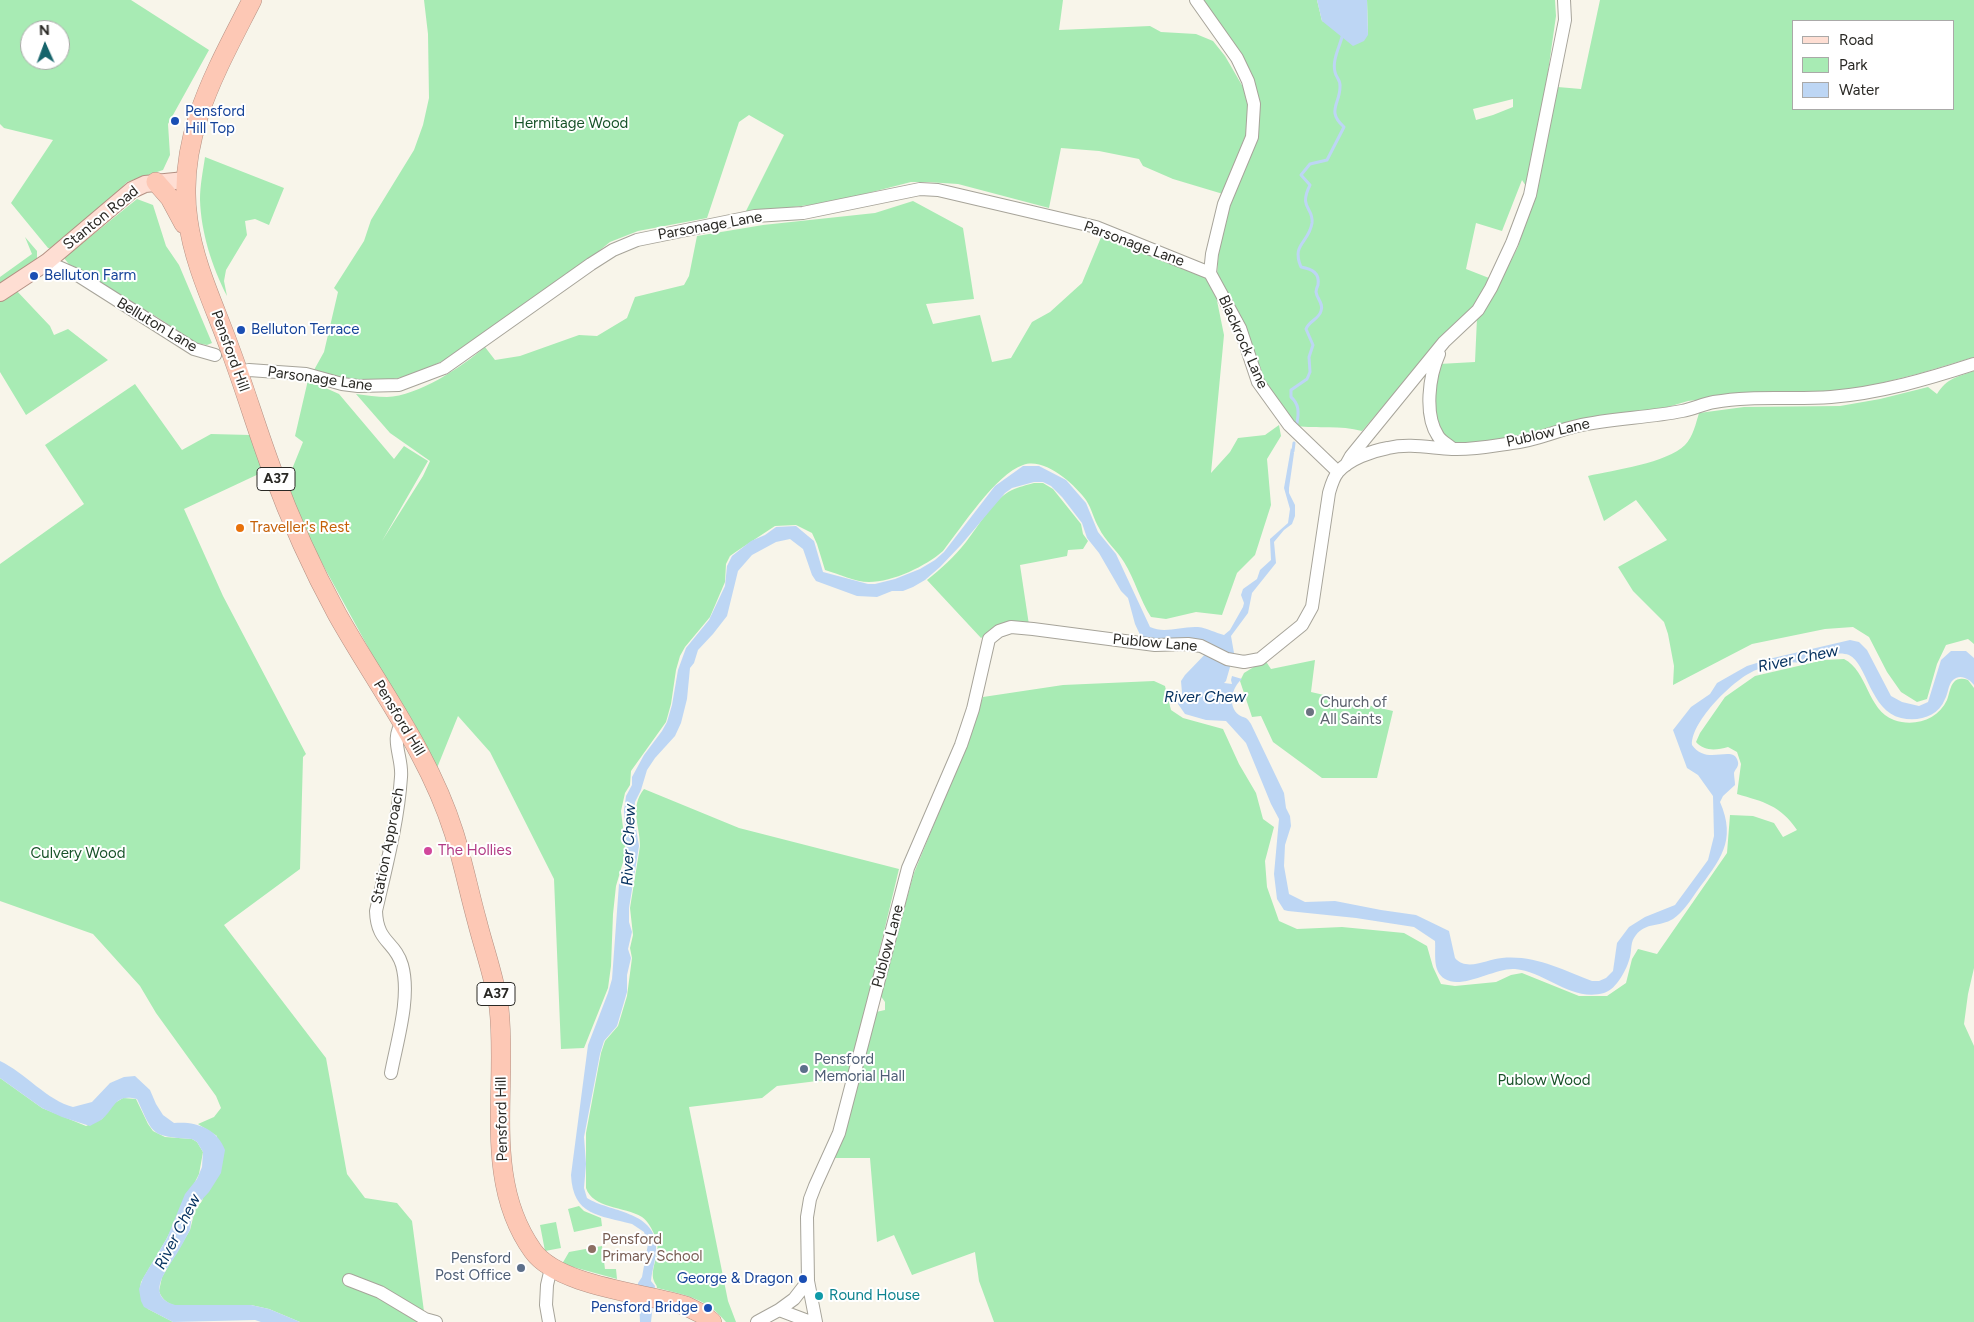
<!DOCTYPE html>
<style>
body{margin:0}
#map{position:relative;width:1974px;height:1322px;overflow:hidden;background:#f8f5ea;font-family:Figtree,sans-serif}
canvas{display:block}
.legend{position:absolute;left:1792px;top:20px;width:162px;height:90px;box-sizing:border-box;background:#fff;border:1px solid #aaa9a8;margin:0;padding:6px 9px;list-style:none;font-size:15px;color:#2a2925}
.legend li{display:flex;align-items:center;gap:10px;height:25px}
.legend b{width:25px;border:1px solid #aaa9a8}
.north{position:absolute;left:20px;top:20px;width:50px;height:50px;box-sizing:border-box;background:#fff;border:1px solid #aaa9a8;border-radius:50%;rotate:358deg;font-size:14px;font-weight:700;line-height:20px;text-align:center;color:#2a2925}
.north::after{content:'';display:block;margin:auto;width:18px;height:22px;background:#16646b;clip-path:polygon(50% 0,100% 100%,50% 72%,0 100%)}
</style>
<div id="map">
<canvas width="1974" height="1322"></canvas>
<ul class="legend">
<li><b style="height:6px;background:#feded3"></b>Road</li>
<li><b style="height:14px;background:#a8ebb4"></b>Park</li>
<li><b style="height:14px;background:#bdd6f4"></b>Water</li>
</ul>
<div class="north">N</div>
</div>
<script>
const g = document.querySelector('canvas').getContext('2d');
g.lineJoin = 'round';
function fillPath(path, color) {
  g.fillStyle = color;
  g.fill(path, 'evenodd');
}
function strokePath(path, color, width, dash) {
  g.strokeStyle = color;
  g.lineWidth = width;
  g.lineCap = dash ? 'butt' : 'round';
  g.setLineDash(dash || []);
  g.stroke(path);
}
function drawText(font, color, halo, rows, align = 'center') {
  g.font = font + ' Figtree,sans-serif';
  g.lineWidth = 4;
  g.setLineDash([]);
  g.textBaseline = 'middle';
  g.strokeStyle = halo;
  g.fillStyle = color;
  for (const [text, x, y, turn = 0] of rows) {
    g.save();
    g.translate(x, y);
    g.rotate((+turn || 0) * Math.PI / 180);
    g.textAlign = isNaN(turn) ? turn : align;
    if (halo) g.strokeText(text, 0, 0);
    g.fillText(text, 0, 0);
    g.restore();
  }
}
fillPath(new Path2D(`
 M0,0H131L209,50L168,124L170,155L163,170L127,182L117,193L54,249L48,248L11,203L53,140L4,128L0,124ZM30,30H60V60H30Z
 M424,0H1063L1059,30L1150,26L1161,32L1196,34L1213,41L1225,56L1243,87L1248,107L1246,134L1223,194L1173,179L1143,166L1139,159L1099,151L1061,148L1049,208L958,184L927,182H911L833,202L745,213L784,135L749,115L739,122L707,218L638,231L610,242L583,264L447,359L412,375L374,383L326,374L314,370L324,352L338,292L334,288L364,241L371,220L414,150L423,125L429,98L428,34Z
 M1202,0H1317L1322,21L1368,35L1367,0H1555L1556,16L1546,86L1581,89L1600,0H1974V357L1921,373L1854,390L1746,394L1688,401L1651,412L1532,436L1454,444L1442,435L1433,402L1439,364L1475,362L1477,318L1489,304L1518,247L1533,197L1522,180L1502,231L1476,223L1466,269L1489,278L1474,308L1415,369L1362,431C1340,425 1318,429 1296,426L1269,394L1217,275L1220,234L1259,111ZM1793,21H1953V109H1793ZM1513,99V107L1493,115L1476,120L1473,109Z
 M205,157L284,188L269,225L255,219L245,221L247,235L226,270L224,281L227,296C212,267 201,232 200,200C200,185 203,171 205,157Z
 M137,199L153,205L166,246L179,265L212,343L207,345L196,343L157,317L71,267L64,258Z
 M913,201L963,228L974,299L926,304L933,324L980,315L992,362L1011,358L1032,322L1050,312L1082,283L1102,235L1208,277L1214,286L1224,335L1211,473L1230,452L1238,438L1265,435L1279,425L1281,436L1267,459L1271,505L1255,555L1237,573L1222,615L1196,612L1166,619L1151,617C1140,600 1135,580 1124,562C1117,550 1105,541 1099,528C1094,520 1092,509 1086,500C1075,485 1045,457 1023,465C996,474 961,528 943,551C926,566 893,582 869,582C855,582 839,574 825,570L817,544L812,533L796,525L775,526L737,551L730,556L726,564L725,582L710,617L685,647L680,656L676,670L671,704L666,722L631,771L630,785L625,793L621,811L626,852L616,886L613,914L611,966L608,988L584,1048L561,1049L554,879L490,752L458,716L437,768L414,723L380,669L317,554L293,502L288,479L303,442L295,436L308,380L339,394L394,459L404,446L428,461L382,541L423,476L430,461L390,433L356,394C366,395 377,397 387,397C418,396 462,367 485,347L495,360L520,356L579,335L597,336L627,318L635,297L684,285L689,276L697,236L763,225L875,213Z
 M25,237L37,251V259L0,286V277L32,254Z
 M15,289L50,326L54,335L68,329L108,360L26,415L0,372V300Z
 M1974,371V644L1968,639L1946,645L1937,664L1927,699L1917,702L1901,692L1887,672L1869,637L1853,627L1825,629L1752,644L1673,685L1674,666L1668,634L1664,622L1633,591L1618,567L1667,540L1636,500L1604,521L1588,476C1614,470 1667,463 1685,445C1693,437 1696,423 1699,413L1744,407L1840,406L1880,399L1928,387L1937,394C1947,378 1957,377 1974,371Z
 M135,384L182,450L211,434L250,435L263,472L184,509L223,596L306,754L303,757L300,869L224,925L326,1058L347,1174L365,1198L397,1203L412,1221L425,1319L421,1322H300L269,1309L251,1305L179,1306C169,1305 162,1300 159,1291L162,1277L190,1230L195,1210L202,1201L217,1136L198,1124L214,1117L221,1108L216,1096L156,1013L140,986L93,934L0,901V564L84,504L45,445Z
 M1034,483H1043L1053,489L1081,524L1083,534L1088,541L1083,549L1068,550L1067,556L1020,565L1029,625L996,627L981,638L927,580C941,569 954,557 966,542C978,527 994,498 1012,490C1018,487 1027,485 1034,483Z
 M1844,659C1868,671 1867,710 1894,720C1914,727 1938,720 1947,700C1949,695 1950,686 1954,682C1957,678 1963,678 1968,680L1974,688V968L1968,994L1964,1024L1974,1046V1322H994L979,1281L975,1252L912,1275L894,1235L877,1242L870,1158H833L876,1012L885,1010V1002L880,995L914,873L968,741L983,697L1063,685L1154,681L1165,686L1171,710L1183,718L1223,729L1239,764L1256,793L1263,819L1274,827L1265,861L1267,887L1279,921L1297,929L1342,927L1404,933L1427,946L1433,967L1441,984L1455,986L1496,982L1511,975L1522,973L1579,996H1607L1626,983L1632,959L1638,949L1657,954L1727,853L1730,815L1753,816L1774,823L1783,837L1797,830C1780,805 1764,802 1737,794L1741,764L1737,752L1728,747C1717,750 1705,752 1696,742L1700,733L1725,697L1755,676L1824,660Z
 M1265,660L1271,669L1315,660L1311,692L1393,711L1377,778H1322L1273,742L1261,716L1252,717L1240,681L1244,673Z
 M644,789L739,828L899,869L849,1077L777,1086L762,1098L689,1107L728,1301L736,1322H726C706,1298 686,1295 657,1288C657,1285 655,1284 654,1281C649,1268 663,1251 655,1236C652,1229 648,1221 642,1217C624,1206 593,1209 586,1188V1133L601,1053L605,1041L618,1026L627,996L632,958L630,948L633,935L630,908L640,846C640,825 629,808 644,789Z
 M0,1078L42,1108L86,1126L102,1119L113,1104L123,1098L136,1099L148,1124L153,1131L165,1137L192,1139L197,1142L203,1152L199,1174L167,1238L141,1282L140,1289L148,1309L173,1322H0Z
 M579,1206L584,1211L601,1218L602,1226L574,1232L568,1209Z
 M556,1222L561,1248L545,1251L540,1225Z
 M602,1246L605,1269H616L617,1279L562,1264L569,1252Z`), '#a8ebb4');
fillPath(new Path2D(`
 M1317,0H1367L1368,35L1364,41L1353,46L1322,21Z
 M1291,448L1294,453L1289,488V493L1295,505V516L1292,524L1284,530L1274,542L1276,563L1252,593L1248,613L1231,636L1234,653L1226,681L1224,683L1232,684L1231,680L1232,676L1242,679C1232,687 1227,706 1239,715C1246,719 1246,716 1251,724L1284,793L1286,808L1290,816L1291,826L1285,845L1284,866L1289,894L1305,902L1335,901L1381,910L1416,915L1449,931L1455,958C1467,972 1487,959 1502,958C1536,955 1562,970 1592,981H1599L1606,978L1613,971L1617,943L1629,927L1645,917L1675,905L1708,860L1714,836L1713,796L1698,775L1687,768L1673,730L1691,707L1710,694L1717,683L1747,666L1773,658L1850,640L1859,642L1867,650L1891,696L1902,702L1919,706L1928,702L1941,660L1951,651H1966L1974,658V685C1969,678 1959,673 1952,681C1948,686 1948,694 1945,699C1938,717 1918,722 1901,718C1870,711 1867,663 1849,655C1838,650 1813,658 1801,662C1796,663 1791,662 1786,662C1781,663 1776,666 1771,667C1766,668 1761,668 1756,670C1735,678 1691,721 1692,745C1707,767 1734,743 1738,762C1739,767 1735,769 1734,773C1734,777 1735,781 1735,785L1723,796L1720,802C1737,841 1720,860 1697,891C1690,901 1684,911 1673,919C1660,927 1646,922 1636,935C1630,942 1632,949 1630,957C1627,969 1617,989 1604,993C1571,1002 1546,972 1515,969C1496,967 1462,990 1445,979C1432,971 1436,954 1435,941L1414,927L1356,918L1288,911L1284,910L1277,899L1274,874L1279,819L1271,804L1246,743L1226,721L1206,720L1185,714L1178,704L1182,693L1181,681L1185,675L1213,646L1142,639L1135,624L1128,598L1121,591L1099,553L1087,538L1082,523L1062,497L1051,486L1043,482H1034L1012,488L1005,493L961,545L940,567L925,580L913,587L903,591H892L877,597L857,596L816,581L812,575L803,549L790,539L776,542L752,555L738,571L727,616L713,634L698,650L694,663L690,668L687,699L681,723L675,736L655,758L647,770L641,790L635,802L634,817L639,846L629,908V922L632,932L628,949L631,958L627,975V992L617,1026L604,1041L600,1054L584,1137L586,1164L584,1188L587,1198C609,1212 655,1211 656,1246C657,1257 652,1269 651,1281L655,1286L651,1322H640L638,1283L642,1277L648,1244L644,1232L632,1224C599,1215 573,1216 571,1175L588,1045L608,993L612,979L619,884L624,872L627,856L624,811L626,796L632,785V777L644,755L662,731L667,722L672,705L678,670L686,648L709,620L725,586L727,566L732,556L751,541L765,535L776,527L796,526L814,541L823,572L868,584H875L895,579L920,569L935,560L944,552L995,486L1023,466H1039L1066,480L1086,503L1098,532L1116,554L1150,627C1165,634 1181,626 1198,627C1208,628 1215,633 1224,635L1230,630L1243,607L1244,603L1241,595L1243,589L1257,579L1260,570L1271,560L1270,539L1288,523L1290,509L1284,488Z
 M0,1061C24,1072 48,1101 73,1107L92,1102L110,1083L124,1077L135,1076L150,1090L156,1104L163,1115L174,1123C195,1121 217,1128 225,1150L221,1173L209,1192L197,1205L191,1222L190,1230C185,1239 181,1247 176,1255C166,1271 145,1296 175,1305H251L269,1309L300,1322H261L255,1320L173,1322L144,1307L141,1301L139,1289L143,1278L167,1238L185,1194L197,1179L202,1167L203,1152L197,1142L192,1139C151,1136 154,1136 137,1099C114,1093 115,1109 101,1120C98,1122 93,1124 90,1126L62,1117L42,1108L0,1078Z`), '#bdd6f4');
strokePath(new Path2D(`
 M1297,423C1299,412 1299,404 1291,397V390L1307,379L1310,372L1309,357L1313,345L1306,329C1309,321 1319,319 1321,311C1324,304 1317,299 1316,292C1316,290 1317,287 1318,285C1320,273 1312,269 1301,267C1291,244 1309,243 1312,223C1314,207 1298,209 1310,185L1301,175L1310,164L1327,160L1344,127C1326,111 1340,104 1340,87C1341,80 1336,78 1335,72C1332,61 1339,48 1342,37
 M1293,451L1294,443`), '#bdd6f4', 3);
const minor = new Path2D(`
 M1196,0L1237,58L1248,81L1254,104L1252,137L1224,204L1212,254L1210,273L1240,328L1258,382L1289,425L1338,472
 M47,262L79,276L194,349L215,355
 M1439,354C1429,376 1424,415 1438,436C1441,441 1449,445 1453,449
 M239,372L249,370L306,374L342,384L358,386L399,385L444,368L591,264L613,250L637,240L755,216L803,213L920,189L938,190L1096,227L1210,273
 M1346,465L1351,456L1444,342L1478,310L1491,288L1512,243L1530,195L1565,20L1564,0
 M391,1073C397,1041 411,997 402,965C395,941 377,943 376,911C386,867 398,822 401,777C403,757 389,739 403,722
 M349,1280L380,1292L425,1319L436,1322
 M808,1281L816,1322
 M779,1310L811,1322
 M549,1322L546,1305L547,1285L551,1268
 M757,1322L779,1310L794,1299L808,1281L807,1217L810,1199L815,1186L839,1133L908,868L961,745L973,709L989,639L999,631L1011,627L1033,629L1155,645L1188,644L1201,646L1227,659L1244,662L1260,659L1302,625L1312,607L1329,493C1331,486 1333,478 1338,472C1349,459 1372,451 1388,448C1409,443 1431,448 1452,449C1472,450 1492,446 1512,443C1535,441 1555,431 1577,426C1612,418 1647,418 1682,411C1693,409 1703,404 1714,402C1753,395 1792,400 1831,397C1880,393 1928,379 1974,364`);
const major = new Path2D(`
 M0,293L47,262L132,190L145,184L185,180`);
const highway = new Path2D(`
 M252,0C216,71 176,138 188,220C194,265 215,307 230,349C245,389 257,430 272,470C290,519 312,568 337,614C378,687 429,753 454,833C463,862 469,892 477,921C484,949 495,979 499,1008C508,1089 482,1180 533,1251C558,1286 644,1293 686,1306L702,1314L712,1322
 M156,182L170,198L184,224`);
strokePath(minor, '#a7a49a', 14);
strokePath(major, '#b39083', 18);
strokePath(highway, '#b39083', 20);
strokePath(minor, '#fff', 12);
strokePath(major, '#feded3', 16);
strokePath(highway, '#fdc8b5', 19);
for (const [x, y, r, color] of [
 [175,121,5,"#1a4fb4"],
 [34,276,5,"#1a4fb4"],
 [241,330,5,"#1a4fb4"],
 [240,528,5,"#e8710a"],
 [1310,712,5,"#6b7280"],
 [428,851,5,"#d1479c"],
 [804,1069,5,"#5c6f8a"],
 [592,1249,5,"#8d6e63"],
 [521,1268,5,"#5c6f8a"],
 [803,1279,5,"#1a4fb4"],
 [819,1296,5,"#0f9aa8"],
 [708,1308,5,"#1a4fb4"]
]) {
  const dot = new Path2D();
  dot.arc(x, y, r, 0, 2 * Math.PI);
  g.fillStyle = color;
  g.fill(dot);
  strokePath(dot, '#fff', 2);
}
for (const [x, y, w] of [
 [276,479,38],
 [496,994,38]
]) {
  const box = new Path2D();
  box.roundRect(x - w / 2, y - 11.5, w, 23, 4);
  g.fillStyle = '#fff';
  g.fill(box);
  strokePath(box, '#2a2925', 1);
}
drawText('bold 14px', '#2a2925', null, [
 ["A37",276,479],
 ["A37",496,994]
]);
drawText('15px', '#164399', '#fff', [
 ["Pensford",185,112],
 ["Hill Top",185,129],
 ["Belluton Farm",44,276],
 ["Belluton Terrace",251,330],
 ["George & Dragon",793,1279,"right"],
 ["Pensford Bridge",698,1308,"right"]
], 'left');
drawText('15px', '#185329', '#fff', [
 ["Hermitage Wood",571,124],
 ["Culvery Wood",78,854],
 ["Publow Wood",1544,1081]
]);
drawText('15px', '#2a2925', '#fff', [
 ["Stanton Road",101,218,-39],
 ["Parsonage Lane",710,226,-10],
 ["Parsonage Lane",1134,244,20],
 ["Belluton Lane",157,325,31],
 ["Blackrock Lane",1243,342,66],
 ["Pensford Hill",230,351,70],
 ["Parsonage Lane",320,379,8],
 ["Publow Lane",1548,433,-13],
 ["Publow Lane",1155,643,5],
 ["Pensford Hill",399,718,59],
 ["Station Approach",388,846,-79],
 ["Publow Lane",888,946,-75],
 ["Pensford Hill",502,1119,-91]
]);
drawText('15px', '#c56008', '#fff', [
 ["Traveller's Rest",250,528]
], 'left');
drawText('15px', '#5b616d', '#fff', [
 ["Church of",1320,703],
 ["All Saints",1320,720]
], 'left');
drawText('15px', '#b23c85', '#fff', [
 ["The Hollies",438,851]
], 'left');
drawText('15px', '#4e5e75', '#fff', [
 ["Pensford",814,1060],
 ["Memorial Hall",814,1077],
 ["Pensford",511,1259,"right"],
 ["Post Office",511,1276,"right"]
], 'left');
drawText('15px', '#785e54', '#fff', [
 ["Pensford",602,1240],
 ["Primary School",602,1257]
], 'left');
drawText('15px', '#0d838f', '#fff', [
 ["Round House",829,1296]
], 'left');
drawText('italic 16px', '#073361', '#fff', [
 ["River Chew",1798,659,-12],
 ["River Chew",1205,697],
 ["River Chew",629,845,-88],
 ["River Chew",178,1232,-63]
]);
</script>
